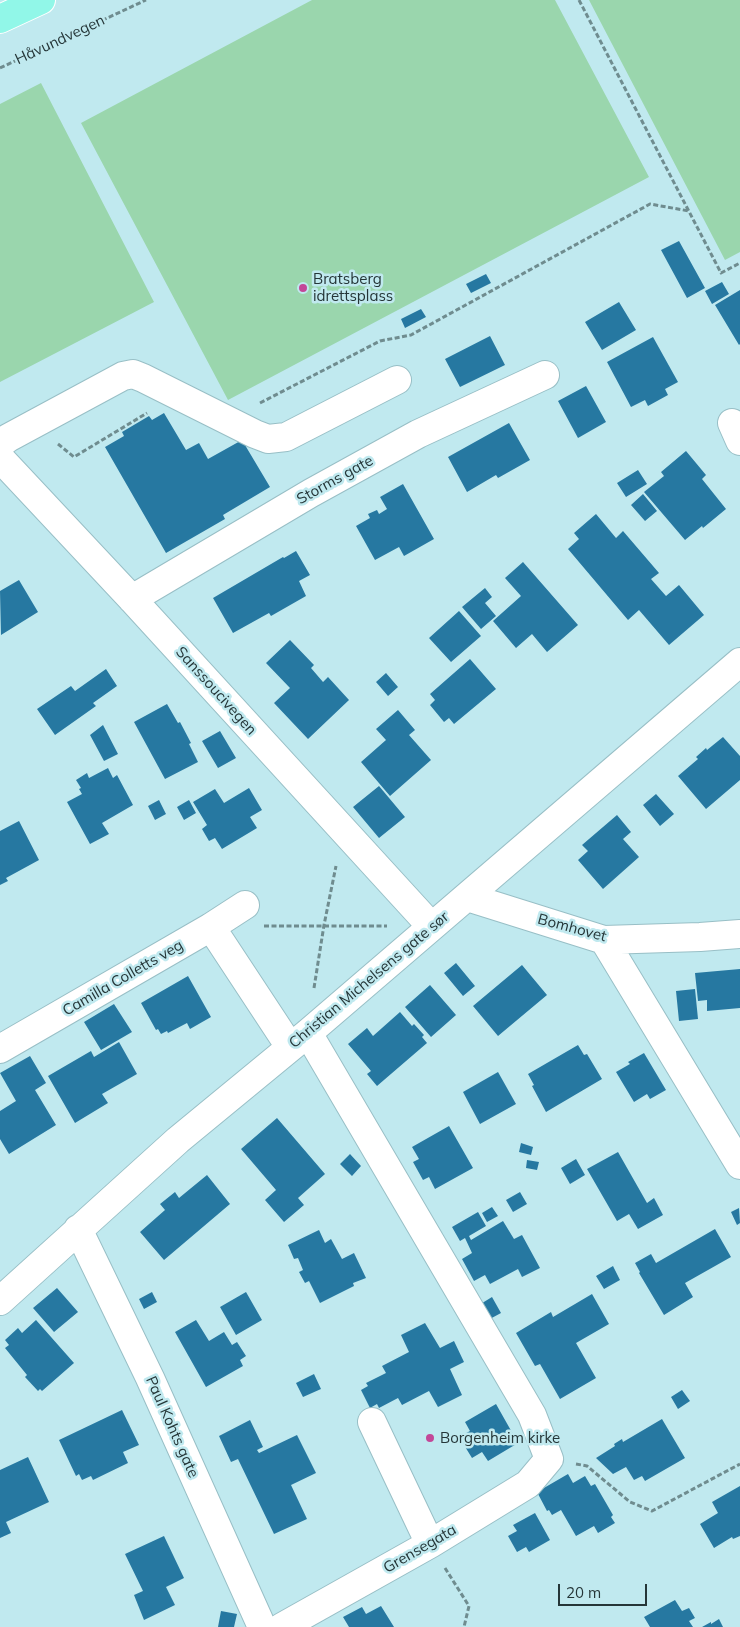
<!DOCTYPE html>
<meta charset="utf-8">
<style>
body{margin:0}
#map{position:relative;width:740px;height:1627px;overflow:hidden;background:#c0e9ef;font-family:Mulish,sans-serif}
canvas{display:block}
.scale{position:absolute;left:558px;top:1584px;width:89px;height:22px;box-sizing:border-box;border:2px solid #253638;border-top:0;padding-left:6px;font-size:15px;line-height:18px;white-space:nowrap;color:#253638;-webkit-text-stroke:4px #c0e9ef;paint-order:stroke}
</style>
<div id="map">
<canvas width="740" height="1627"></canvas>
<div class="scale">20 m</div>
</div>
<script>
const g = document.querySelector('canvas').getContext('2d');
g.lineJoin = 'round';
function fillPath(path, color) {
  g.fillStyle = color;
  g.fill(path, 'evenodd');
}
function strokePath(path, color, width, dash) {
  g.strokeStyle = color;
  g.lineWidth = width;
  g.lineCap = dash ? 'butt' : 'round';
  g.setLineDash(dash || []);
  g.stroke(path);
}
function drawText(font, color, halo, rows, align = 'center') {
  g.font = font + ' Mulish,sans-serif';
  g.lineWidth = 5;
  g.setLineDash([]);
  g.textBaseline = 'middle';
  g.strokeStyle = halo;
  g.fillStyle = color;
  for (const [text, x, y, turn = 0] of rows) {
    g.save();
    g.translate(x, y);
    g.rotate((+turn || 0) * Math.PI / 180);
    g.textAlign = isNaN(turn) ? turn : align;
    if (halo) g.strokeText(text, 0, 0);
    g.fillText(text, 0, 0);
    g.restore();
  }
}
fillPath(new Path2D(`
 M312,0H555L649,177L228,400L81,123Z
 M589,0H740V252L725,260Z
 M41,83L154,302L0,382V104Z`), '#9ad6ad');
fillPath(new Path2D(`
 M679,241L705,288L687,298L661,250Z
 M486,274L491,283L471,293L466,284Z
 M722,282L729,294L712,304L705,291Z
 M740,290V344L739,345L715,305Z
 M619,302L636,330L602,350L585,322Z
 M421,309L426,317L405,328L401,319Z
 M490,336L505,365L460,387L445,359Z
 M653,337L678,382L665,389L668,395L648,406L645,400L631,407L607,362Z
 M586,386L606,422L578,438L558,401Z
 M164,413L186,450L199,443L208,459L242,440L270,487L223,515L225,519L166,553L105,447L124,436L122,432L149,416L152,420Z
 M509,423L530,460L498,478L496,475L467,492L448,457Z
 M686,451L706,475L702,479L726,509L703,528L702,526L685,540L644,492L664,476L661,472Z
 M638,470L647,484L626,497L617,483Z
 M403,484L434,539L404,556L399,547L375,560L356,526L370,518L368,514L377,510L379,514L387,509L380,497Z
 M643,494L657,511L645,521L631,505Z
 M596,514L616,538L623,531L659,573L651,579L666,596L679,585L704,615L669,645L639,610L628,620L568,549L579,539L574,533Z
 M296,551L310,575L299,581L306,596L271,616L269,613L233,633L213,598L283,557L284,558Z
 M523,562L578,625L547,652L532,634L516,648L493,621L521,596L505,578Z
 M19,580L38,612L1,635L0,591Z
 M485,588L492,597L485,603L496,616L481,629L462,607Z
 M459,611L481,636L451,662L429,638Z
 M290,640L314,665L311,668L323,682L328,677L349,700L308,739L274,703L290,688L266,663Z
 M470,659L496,689L454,724L449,718L444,722L430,705L435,700L430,694Z
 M106,669L117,686L93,703L96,706L55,735L37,709L71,686L75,691Z
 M386,673L398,687L388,696L376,682Z
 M167,704L178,723L180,722L191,743L189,744L198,762L165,779L134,722Z
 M398,710L415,730L409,735L431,760L390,796L361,762L386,740L376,729Z
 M103,725L118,754L104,761L90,735Z
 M220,731L236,758L218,768L202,741Z
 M723,737L740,756V780L706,809L678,776L698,759L696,757L706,748L707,750Z
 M108,768L113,778L117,775L133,805L102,823L109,834L90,844L67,802L82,794L79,789L81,788L76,780L87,773L89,778Z
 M379,786L405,817L379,838L353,807Z
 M249,788L262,810L250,817L257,828L222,849L215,838L209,841L202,829L207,825L193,802L215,789L224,803Z
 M656,794L674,814L660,826L643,805Z
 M159,800L166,814L155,820L148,806Z
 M189,800L196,813L184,820L177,807Z
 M617,815L631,832L623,839L639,857L603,889L578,860L588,851L582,845Z
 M19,821L39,860L6,878L8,881L0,885V831Z
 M456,963L475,986L463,996L444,973Z
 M522,965L547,995L498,1036L473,1006Z
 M740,969V1008L707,1011V1000L698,1001L695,973Z
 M188,976L211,1017L190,1029L187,1023L168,1033L167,1031L161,1034L158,1029L156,1030L141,1003Z
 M430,985L456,1015L431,1037L405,1007Z
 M695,989L698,1019L679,1021L676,991Z
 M114,1004L132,1032L101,1050L84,1022Z
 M400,1012L412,1026L414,1024L424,1035L422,1037L427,1043L377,1086L367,1074L371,1071L348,1044L367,1028L373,1036Z
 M119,1042L137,1074L102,1094L108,1103L75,1123L48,1076L91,1051L94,1057Z
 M578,1045L584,1055L587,1054L602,1079L546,1112L532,1086L534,1085L528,1074Z
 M644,1053L666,1090L650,1099L647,1094L634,1102L616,1072L630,1064L628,1062Z
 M30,1056L46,1083L35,1090L56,1125L9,1154L0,1139V1111L16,1101L0,1073Z
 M498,1072L516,1104L480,1124L463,1092Z
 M277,1118L325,1174L298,1198L304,1205L284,1222L265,1200L276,1190L241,1149Z
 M449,1126L473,1168L435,1189L429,1177L423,1180L413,1162L419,1159L412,1147Z
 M521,1143L533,1147L531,1155L519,1152Z
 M618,1152L647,1203L654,1198L663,1215L638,1229L629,1214L617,1221L587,1169Z
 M350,1154L361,1166L352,1176L340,1164Z
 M576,1159L585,1175L570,1184L561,1168Z
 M527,1160L539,1162L537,1170L526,1168Z
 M207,1175L230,1204L164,1260L140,1232L165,1210L160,1204L175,1192L179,1198Z
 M520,1192L527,1204L513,1212L506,1200Z
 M492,1207L498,1216L487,1222L482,1213Z
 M739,1208L740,1223L737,1225L731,1212Z
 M478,1212L486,1226L469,1236L471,1240L503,1221L514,1239L522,1235L540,1268L522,1277L518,1269L490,1284L485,1275L474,1281L462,1259L472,1253L465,1238L460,1241L452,1227Z
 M715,1229L731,1257L685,1283L693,1297L664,1315L639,1273L640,1272L635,1263L651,1254L656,1263Z
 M319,1230L325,1243L331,1239L342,1259L354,1253L366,1278L353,1283L354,1286L320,1303L309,1281L305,1283L299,1272L303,1270L298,1258L294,1259L288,1245Z
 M613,1266L620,1280L604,1289L596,1276Z
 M57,1288L78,1312L54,1332L33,1308Z
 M152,1292L157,1302L144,1309L139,1299Z
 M246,1292L262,1320L236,1335L220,1307Z
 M592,1294L609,1324L576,1343L596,1378L560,1399L540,1364L535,1366L516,1333L551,1312L553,1317Z
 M492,1297L501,1313L488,1320L479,1305Z
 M36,1320L74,1363L42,1391L40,1389L38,1391L25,1377L27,1375L5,1348L9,1345L5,1340L18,1328L22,1333Z
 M196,1320L209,1341L224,1332L232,1345L237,1342L246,1356L240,1360L243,1366L206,1387L175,1332Z
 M425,1323L440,1348L454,1341L464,1362L450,1369L462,1395L438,1407L429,1391L402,1405L398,1398L379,1408L377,1404L370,1408L361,1390L368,1386L366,1383L386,1373L382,1366L409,1352L401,1335Z
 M314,1374L321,1389L303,1397L296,1383Z
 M682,1390L690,1401L678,1409L671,1397Z
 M496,1404L518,1443L488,1461L482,1452L472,1458L459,1437L470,1431L465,1422Z
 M122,1410L139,1445L123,1452L128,1463L93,1480L91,1476L82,1480L79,1474L76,1476L59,1440Z
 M662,1419L685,1458L645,1481L642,1476L634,1480L626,1467L613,1474L596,1458L615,1446L614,1444L622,1439L623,1442Z
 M250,1420L263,1447L257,1450L259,1453L297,1435L316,1473L291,1485L307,1519L274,1534L238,1459L231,1462L219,1436Z
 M28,1457L49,1502L6,1522L11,1533L0,1538V1470Z
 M568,1474L573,1483L585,1476L591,1486L595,1484L613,1515L611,1517L615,1523L598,1533L594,1526L576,1536L561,1510L552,1515L549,1510L547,1511L537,1492Z
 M740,1486V1536L733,1539L732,1537L714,1548L700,1524L718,1513L712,1502Z
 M535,1513L550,1540L529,1552L526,1547L517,1552L508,1536L517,1531L513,1525Z
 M164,1536L184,1578L166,1587L175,1605L144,1620L134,1595L143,1591L125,1554Z
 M675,1600L682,1611L689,1608L695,1618L689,1621L693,1627H650L644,1617Z
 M381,1606L394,1627H349L343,1617L362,1607L366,1614Z
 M221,1611L237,1614L234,1627H218Z
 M719,1619L723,1627H702L711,1622V1624Z`), '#2678a1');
const minor = new Path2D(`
 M732,423L740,441
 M0,444L8,438L123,376L133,374L143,378L255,434L268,439L286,437L397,380
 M0,458L132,599L431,926
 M132,599L311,493L418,434L545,375
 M467,897L604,940L700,937L740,934
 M211,927L290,1047
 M604,940L740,1165
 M0,1049L211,927L245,905
 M78,1229L150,1378L262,1627
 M0,1301L178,1140L308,1033L740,662
 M372,1422L430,1544
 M282,1627L430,1544L528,1484L549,1459L532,1415L308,1033`);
const major = new Path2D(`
 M0,19L41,0`);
strokePath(minor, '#98bfc6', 30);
strokePath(major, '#fff', 30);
strokePath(new Path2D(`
 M579,0L721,273L740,263
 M0,68L146,0
 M260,403L380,341L411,335L650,204L689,211
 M58,444L74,457L147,413
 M264,926H387
 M314,988L324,925L336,866
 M576,1464L587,1466L630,1502L652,1511L740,1464
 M445,1568L469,1606L464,1627`), '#6f8c8f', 3, [5, 2.5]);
strokePath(minor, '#fff', 28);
strokePath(major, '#91f7e8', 28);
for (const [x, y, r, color] of [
 [303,288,5,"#c34798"],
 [430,1438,5,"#c34798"]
]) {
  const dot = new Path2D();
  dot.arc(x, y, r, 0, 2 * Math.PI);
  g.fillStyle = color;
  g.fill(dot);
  strokePath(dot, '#c0e9ef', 2);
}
drawText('15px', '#253638', '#c0e9ef', [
 ["Håvundvegen",60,40,-25],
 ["Storms gate",335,480,-29],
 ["Sanssoucivegen",216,691,48],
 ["Bomhovet",572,928,15],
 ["Camilla Colletts veg",123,978,-30],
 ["Christian Michelsens gate sør",369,980,-40],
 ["Paul Kohts gate",172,1427,66],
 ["Grensegata",420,1549,-30]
]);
drawText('15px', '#253638', '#c0e9ef', [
 ["Bratsberg",313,279],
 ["idrettsplass",313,296],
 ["Borgenheim kirke",440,1438]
], 'left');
</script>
